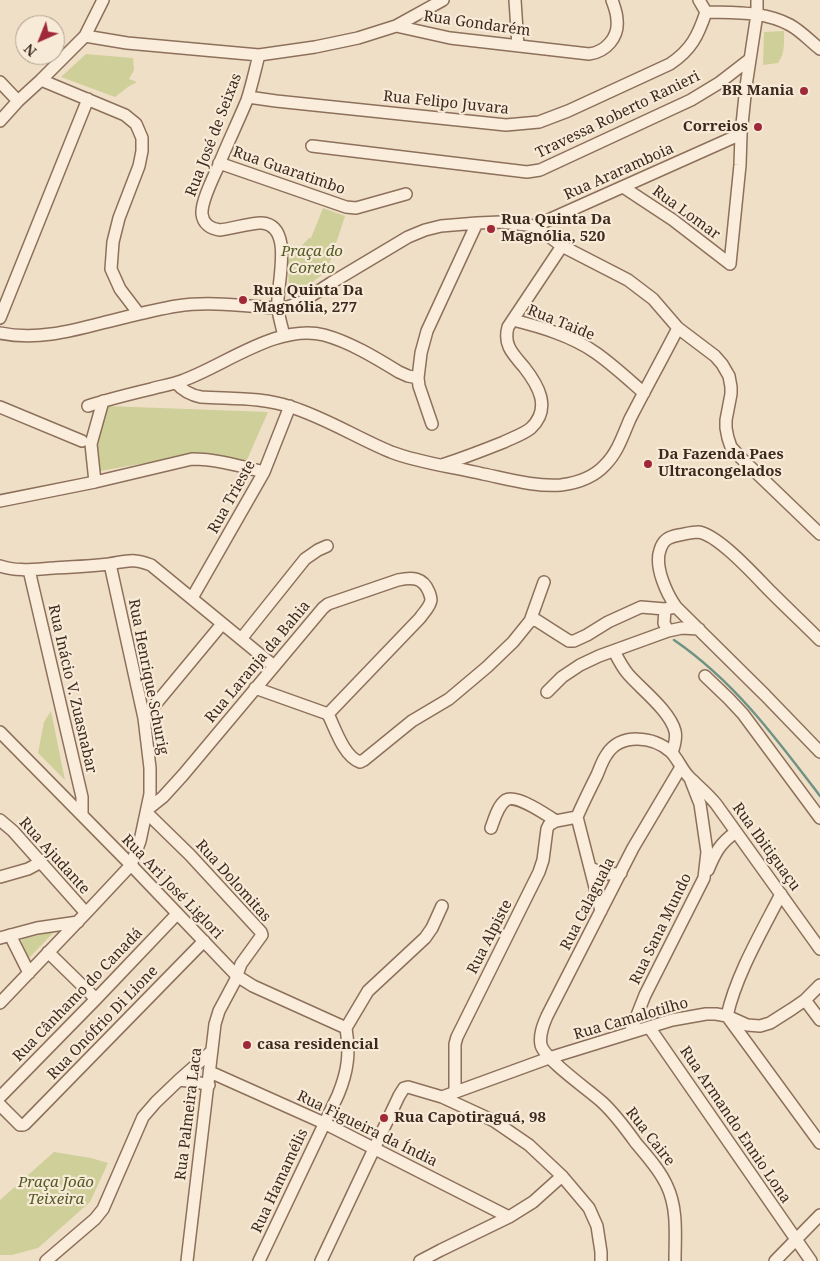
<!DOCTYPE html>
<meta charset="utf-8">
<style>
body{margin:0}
#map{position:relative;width:820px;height:1261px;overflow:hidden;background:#f0dfc7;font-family:"Noto Serif",serif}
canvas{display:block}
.north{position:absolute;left:15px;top:15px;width:50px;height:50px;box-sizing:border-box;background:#f7ead7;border:1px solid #ad9d8d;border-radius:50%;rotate:224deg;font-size:14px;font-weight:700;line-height:20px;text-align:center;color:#3d2a1f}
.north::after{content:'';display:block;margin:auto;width:18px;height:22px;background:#9f2938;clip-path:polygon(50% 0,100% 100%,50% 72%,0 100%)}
</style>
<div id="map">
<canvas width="820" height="1261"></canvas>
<div class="north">N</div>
</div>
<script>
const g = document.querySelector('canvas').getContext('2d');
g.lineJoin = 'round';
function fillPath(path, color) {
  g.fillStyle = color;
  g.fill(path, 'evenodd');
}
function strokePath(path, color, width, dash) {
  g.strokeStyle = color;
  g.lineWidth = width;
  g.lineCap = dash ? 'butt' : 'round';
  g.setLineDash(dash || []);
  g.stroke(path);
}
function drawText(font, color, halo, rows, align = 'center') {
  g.font = font + ' "Noto Serif",serif';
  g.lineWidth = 4.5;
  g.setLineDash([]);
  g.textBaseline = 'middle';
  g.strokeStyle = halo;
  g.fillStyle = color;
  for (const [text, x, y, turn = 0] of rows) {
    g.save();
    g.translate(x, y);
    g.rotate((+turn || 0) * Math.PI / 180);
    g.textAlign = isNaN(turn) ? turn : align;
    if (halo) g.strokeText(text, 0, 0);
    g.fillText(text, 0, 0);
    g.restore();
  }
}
fillPath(new Path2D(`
 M784,31C784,43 785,54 778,63L763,65L764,32Z
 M86,54L133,58L134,70L129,79L137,82L128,87L115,97L61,77Z
 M323,208L345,216L327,271L298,293L289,295L288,260L309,238H311Z
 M107,406L268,412L246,462L202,453L100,471L97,442Z
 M51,711L65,780L38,753L44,722Z
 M52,932H54L29,958L22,943V939Z
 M54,1152L91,1158L108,1163L90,1202L38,1248L12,1255H0V1200Z`), '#cfcf9a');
strokePath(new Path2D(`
 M674,640C734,681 776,738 820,796`), '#6e9385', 2.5);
const minor = new Path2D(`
 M515,0L518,46
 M706,12C734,13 764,11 790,25C801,31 810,41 820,49
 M396,26L443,0
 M85,36L127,43L259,55L315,47L358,38L396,26L450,38L589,54C606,52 619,37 617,20C617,13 614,6 612,0
 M259,55C255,70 252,85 247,100C238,122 227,144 218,167C213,178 201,202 202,214C203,224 211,229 220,230C231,229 253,222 262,223C296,226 275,289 278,309C279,318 282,327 284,336
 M41,80L125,115L136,124L142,138V151L139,166L119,218L113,242L111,269L120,289L139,314
 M0,82L18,101
 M248,97L276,101L506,125L539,122L568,111L670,64C691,50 698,36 706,12L699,0
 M0,121L18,101L41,80L85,36L103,0
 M312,146L527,172L540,170L691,100L719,83L750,59
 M219,163L346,207L356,208L406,194
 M623,187L673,220L730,264
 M535,226L741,134
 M730,264L740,165L741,134L746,86L757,14V0
 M0,318L88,99
 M513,320C541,327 572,336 596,353C613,365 628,379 644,393
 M0,333C35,340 68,332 102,323C127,317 152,310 177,306C209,301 245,306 277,308L287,307L300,303L331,283L408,237L425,230L441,226L477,223L501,222L535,226L562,246L628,280L653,299L678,328L715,356L722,364L729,376L731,387V394L726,420V428L728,438L731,447L741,458L820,534
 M418,378L421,353L427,331L477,223
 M176,383C183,391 190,395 201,397C230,399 263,397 291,407C326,418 357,438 391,452C420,463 453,467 483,474C508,479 535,487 561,485C577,483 594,477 605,465C618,452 623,435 630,419C646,388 662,359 678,328
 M88,406C109,399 130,394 151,389C162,386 174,384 184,380C225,365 279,323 324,335C350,342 376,358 399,372L408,376L418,378L419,386L432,424
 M0,407L82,441
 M442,465C463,458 484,450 504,442C512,438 524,434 531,428C552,408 538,385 524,367C513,354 503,345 508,327L562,246
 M95,482L91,444L103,401
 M0,501L95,482L192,459C216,459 240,466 264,472
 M0,566C17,572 36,569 54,568C72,567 91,566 109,564C128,561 132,558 151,565L274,666
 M29,570L82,797V815
 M192,598L264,472L290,406
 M676,607C667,594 654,567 660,550C663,540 668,537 679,535C685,534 692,532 698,532C718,534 756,577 771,592C787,608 804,624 820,640
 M665,609L664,623L668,631
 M530,621L544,582
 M241,639L305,559L318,550L327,546
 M614,651C618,659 622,667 628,674C641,689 670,711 675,731C677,739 674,746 672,753
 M705,676L729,699L743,714L820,818
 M255,688L328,714C335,728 344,757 360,762L364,760L412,721L449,699L487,667L513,642L530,621L536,620L561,636L569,641H574L587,635L608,622L641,607L665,609L676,607L765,695L820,752
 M547,692L562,677L580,665L599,656L668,631L682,628L699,629
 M144,718L222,624
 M0,732L131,865L237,976L253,986L346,1028
 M148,809L163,797L183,775L323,608L328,604L398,580C412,577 423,577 429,592C430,595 431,597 431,600C430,607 424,612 420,618L328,714
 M147,813L190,855L261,932L262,935L241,964L235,981L219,1011L215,1024L187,1261
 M577,817C583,803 590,789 597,775C600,768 602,761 607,754C621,733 653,736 671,752C678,759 682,770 689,777C698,786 708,794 716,804L820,949
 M577,817L601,911
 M0,820L13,831L86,913
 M491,828C494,820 498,805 506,800C516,794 547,815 556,821
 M591,868C601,874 609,875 621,873
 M708,870C715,853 720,843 736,832
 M0,877L28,869L41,862
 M781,894C762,931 736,975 727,1016L820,1143
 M10,935L29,973
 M0,938L37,928L78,922
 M48,952L96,999
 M805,1000L820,1020
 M0,1003L86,913L131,865L140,841L150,794V768L144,718L110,564
 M649,1027L811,1261
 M346,1028L368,991L425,938L432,928L442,906
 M630,1033L645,995L704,878L707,852L700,804L691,781
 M210,1072L324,1123L509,1217
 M179,1080L212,1051
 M455,1091V1044L457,1037L539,872L543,860L547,829L549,825L556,821L577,817
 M0,1097L96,999L177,914
 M442,1097L549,1058L672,1020L706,1014H716L727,1016L747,1025L760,1026L770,1023L792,1009L805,1000L820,985
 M0,1105L20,1125H23L25,1124L204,941
 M46,1261L95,1219L103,1209L143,1117L156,1102L179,1080L196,1082L209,1085
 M259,1261L338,1095C348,1071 350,1053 346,1028
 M321,1261L399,1096L404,1088L408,1087L442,1097L494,1121L529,1145L562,1176L589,1208L597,1226L601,1252V1261
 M420,1261L441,1250L509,1217L533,1202L562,1176
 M675,1261C675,1236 678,1209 667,1186C660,1170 647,1156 636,1143C626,1129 615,1114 602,1102C589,1090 545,1060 541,1045C539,1035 543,1025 547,1016L633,848L681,767
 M775,1261L820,1215`);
strokePath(minor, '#8d705b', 14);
strokePath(minor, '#faeddb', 11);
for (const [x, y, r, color] of [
 [804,91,5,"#9f2938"],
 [758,127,5,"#9f2938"],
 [491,229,5,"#9f2938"],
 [243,300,5,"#9f2938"],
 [648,464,5,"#9f2938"],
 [247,1045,5,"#9f2938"],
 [384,1118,5,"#9f2938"]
]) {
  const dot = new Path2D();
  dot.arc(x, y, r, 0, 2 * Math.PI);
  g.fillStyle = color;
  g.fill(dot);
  strokePath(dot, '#f7ead7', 2);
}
drawText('15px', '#3d2a1f', '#f7ead7', [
 ["Rua Gondarém",477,24,8],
 ["Rua Felipo Juvara",446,103,6],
 ["Travessa Roberto Ranieri",618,115,-26],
 ["Rua José de Seixas",214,135,-69],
 ["Rua Guaratimbo",289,171,19],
 ["Rua Araramboia",619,172,-24],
 ["Rua Lomar",686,213,36],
 ["Rua Taide",561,323,22],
 ["Rua Trieste",232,497,-61],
 ["Rua Laranja da Bahia",258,662,-50],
 ["Rua Henrique Schurig",148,677,79],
 ["Rua Inácio V. Zuasnabar",72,689,77],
 ["Rua Ibitiguaçu",766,847,54],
 ["Rua Ajudante",54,856,48],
 ["Rua Dolomitas",233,881,48],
 ["Rua Ari José Liglori",172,887,46],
 ["Rua Calaguala",588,904,-63],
 ["Rua Sana Mundo",661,929,-64],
 ["Rua Alpiste",490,937,-63],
 ["Rua Cânhamo do Canadá",78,995,-46],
 ["Rua Camalotilho",631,1019,-16],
 ["Rua Onófrio Di Lione",103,1023,-46],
 ["Rua Palmeira Laca",189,1114,-83],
 ["Rua Armando Ennio Lona",735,1125,56],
 ["Rua Figueira da Índia",367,1129,26],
 ["Rua Caire",650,1137,52],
 ["Rua Hamamélis",280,1181,-65]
]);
drawText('bold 15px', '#3d2a1f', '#f7ead7', [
 ["BR Mania",794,91,"right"],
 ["Correios",748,127,"right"],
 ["Rua Quinta Da",501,220],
 ["Magnólia, 520",501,237],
 ["Rua Quinta Da",253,291],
 ["Magnólia, 277",253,308],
 ["Da Fazenda Paes",658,455],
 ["Ultracongelados",658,472],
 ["casa residencial",257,1045],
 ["Rua Capotiraguá, 98",394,1118]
], 'left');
drawText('italic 15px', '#535a25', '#f7ead7', [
 ["Praça do",312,252],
 ["Coreto",312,269],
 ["Praça João",56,1183],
 ["Teixeira",56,1200]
]);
</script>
